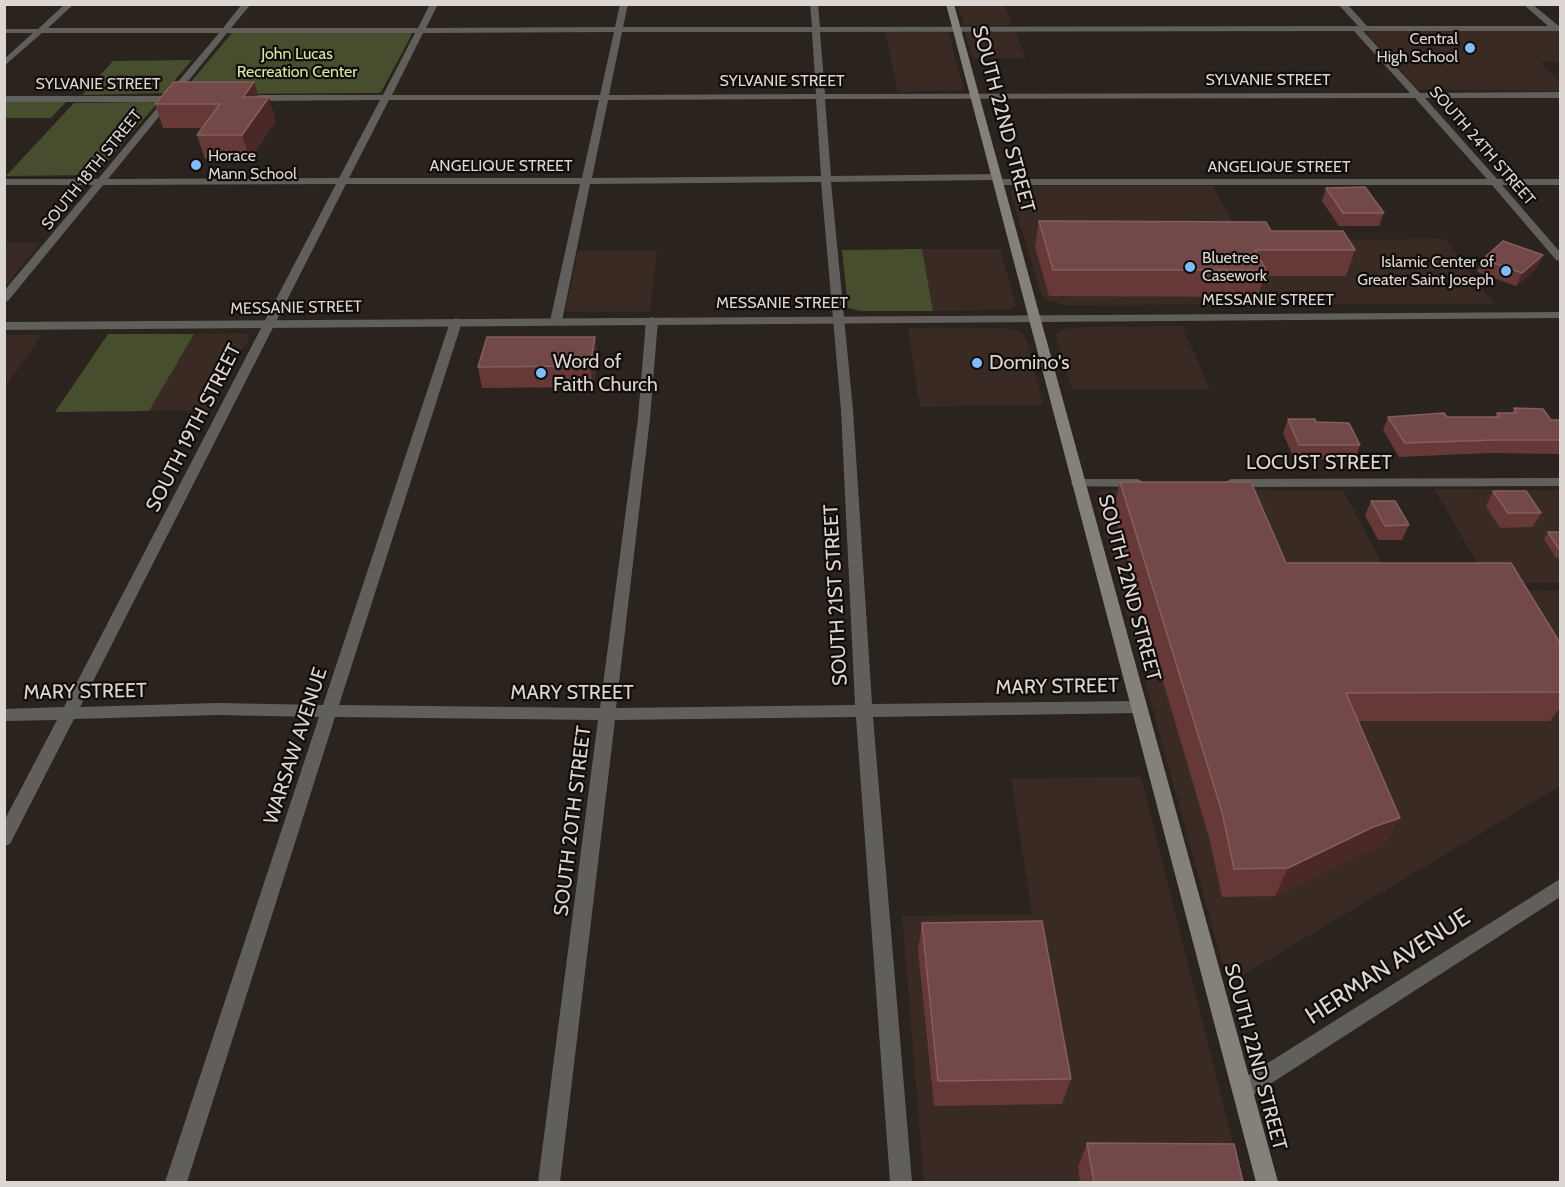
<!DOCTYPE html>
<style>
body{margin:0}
#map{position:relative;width:1565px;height:1187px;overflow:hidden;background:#2b231d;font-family:Cabin,sans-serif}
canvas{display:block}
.frame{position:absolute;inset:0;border:6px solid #dbd6d2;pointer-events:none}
</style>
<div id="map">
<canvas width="1565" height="1187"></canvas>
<div class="frame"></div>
</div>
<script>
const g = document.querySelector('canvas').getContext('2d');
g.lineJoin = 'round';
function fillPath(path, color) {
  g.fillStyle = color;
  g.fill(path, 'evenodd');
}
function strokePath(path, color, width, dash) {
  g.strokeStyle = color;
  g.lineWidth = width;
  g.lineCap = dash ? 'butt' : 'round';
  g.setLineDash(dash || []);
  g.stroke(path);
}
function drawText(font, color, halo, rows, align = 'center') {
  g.font = font + ' Cabin,sans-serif';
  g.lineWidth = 4.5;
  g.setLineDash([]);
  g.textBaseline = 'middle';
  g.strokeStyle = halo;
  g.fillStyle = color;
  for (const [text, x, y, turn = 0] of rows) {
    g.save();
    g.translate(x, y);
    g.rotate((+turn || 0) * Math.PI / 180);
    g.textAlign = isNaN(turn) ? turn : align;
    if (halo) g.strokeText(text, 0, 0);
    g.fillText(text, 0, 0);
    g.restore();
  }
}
fillPath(new Path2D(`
 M957,5H1004L1012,25H965Z
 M1371,30H1560V62H1540L1560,81V91L1419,89L1367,34Z
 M885,31L946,32L949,34L964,90L898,92Z
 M967,31H1015L1026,58H973L965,33Z
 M1019,186H1213L1242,240L1445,239L1494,304L1065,305L1052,302L1044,299L1040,292L1010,190Z
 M5,242L40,243L5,287L4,242Z
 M922,249H1000L1016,306L1008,310L933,311Z
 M578,251H657L650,312H570L566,310Z
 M1182,326L1210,389L1072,390L1056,336L1058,332L1067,328L1082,327Z
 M1005,328L1015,330L1023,334L1027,341L1043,405L920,407L908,328Z
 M244,333L249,335L248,340L211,410L149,411L194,334Z
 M5,335H42L5,387L4,335Z
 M1118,489L1343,490L1397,592L1560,591V786L1228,984L1095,498L1101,491Z
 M1434,489L1560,490V583H1489Z
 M1141,777L1243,1182H924L902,916L1032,914L1011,778Z`), '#392b23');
fillPath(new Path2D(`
 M408,32L411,33V36L381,92L378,93L188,94L184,90L232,33Z
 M192,60L164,93L82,95L113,61Z
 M5,102H66L51,118H5Z
 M151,102L156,103L155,106L95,175L6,176L74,103Z
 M922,249L933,311H860L848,308L842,250Z
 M108,334H194L149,411L55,412Z`), '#464e2e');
fillPath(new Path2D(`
 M65,4H74L48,28H223L242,4H251L231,28H418L430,4H438L426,28L615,27L620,4H628L623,27H812L810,4H818L820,27L1358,26L1338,4H1347L1367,26H1548L1523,4H1532L1560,27V31H1363L1420,93L1560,92V98H1425L1497,179H1560V185H1502L1560,252V261L1556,260L1492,185H998L994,184V180L831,182L853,410L872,704L1139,701L1145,703L1147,707L1145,711L1139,713L873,717L912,1182H890L856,717L615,720L560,1182H538L598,720L335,717L187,1182H165L319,717L217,715L74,719L10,844L4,846V821L57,720L4,721V709L64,707L336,184L103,185L8,301L4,302V291L93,185H4V179H98L162,102H4V96H166L219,33H42L4,66V59L33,33H4V29H38ZM1354,31L1410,93L825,94L820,32ZM614,32L600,95H392L423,33ZM622,32H812L816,94L609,95ZM227,33H415L383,95H250L246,98L250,101L380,100L339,178L108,179L171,102L181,101V97L176,96ZM1415,98L1487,179H1001L1000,175L997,174L831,176L825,99ZM816,99L821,176L592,178L608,100ZM389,100H599L582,178H349ZM821,182L841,410L855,705L616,708L650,418L658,320L652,317L646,320L638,418L600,708L339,705L462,322L456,318L450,322L323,705L217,703L80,707L346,184H580L550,321L556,324L562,321L590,184Z
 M1560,478V486L1231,487L1224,483L1231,479Z
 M1078,479H1138L1145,483L1138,487L1073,486L1071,483Z
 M1560,879V897L1250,1097L1243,1100L1236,1097L1232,1090L1236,1083Z`), '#615f5b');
fillPath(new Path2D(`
 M1560,312V318L4,330V322Z`), '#615f5b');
fillPath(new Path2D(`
 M946,4H954L1278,1182H1256Z`), '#84817a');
fillPath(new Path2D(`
 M254,82L259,97L276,121L250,159H205L197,135L202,128H163L155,104Z
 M1326,188L1384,213L1379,226H1339L1322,201Z
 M1039,221L1271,231L1355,250L1346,276H1264L1258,297L1049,296L1035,247Z
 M1543,255L1536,269L1516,286L1477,272L1483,259Z
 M595,337L598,358L593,387L482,388L478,367Z
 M1514,408L1551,420H1560V454L1490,453L1399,457L1383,430L1388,417H1495L1497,413H1512Z
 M1288,419L1316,422L1360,445L1355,460L1294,459L1283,433Z
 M1120,482L1286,563L1560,643V710H1558L1550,721H1358L1384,846L1358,855L1275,896L1222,897L1210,841L1113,511Z
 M1493,491L1541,513L1533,527L1500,528L1486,506Z
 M1371,501L1409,525L1402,540H1378L1365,515Z
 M1548,532H1560V558H1556L1544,539Z
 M922,923L1071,1079L1062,1104L934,1106L918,950Z
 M1087,1143L1243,1182H1080L1078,1167Z`), '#663838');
fillPath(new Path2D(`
 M254,82L261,105L243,97Z
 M269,97L276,121L250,159L242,135Z
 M1543,255L1536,269L1516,286L1522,273Z
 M595,337L598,358L593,387L590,366Z
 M1400,818L1384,846L1358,855L1275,896L1288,868L1373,827Z`), '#492826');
const building = new Path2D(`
 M174,82H254L243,97H269L242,135H197L220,104H155Z
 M1365,187L1384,213H1343L1326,188Z
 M1039,221L1266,222L1271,231H1343L1355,250H1255L1266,270H1053Z
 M1503,241L1543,255L1522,273L1483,259Z
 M487,337H595L590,366L478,367Z
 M1514,408L1543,409L1551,420H1560V440H1496L1405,443L1388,417L1444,413L1447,417H1500L1497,413H1517Z
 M1288,419H1315L1316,422L1349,423L1360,445H1299Z
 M1120,482H1251L1286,563H1511L1560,643V692L1346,693L1400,818L1373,827L1288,868L1234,869L1222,812Z
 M1493,491H1526L1541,513H1508Z
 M1371,501H1395L1409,525L1385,526Z
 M1548,532H1560V551Z
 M1042,921L1071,1079L938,1081L922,923Z
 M1087,1143L1234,1144L1243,1182H1094Z`);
fillPath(building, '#724948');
strokePath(building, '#835f5e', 1.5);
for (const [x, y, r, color] of [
 [1470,48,6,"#7ebdf9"],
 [196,165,6,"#7ebdf9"],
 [1190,267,6,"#7ebdf9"],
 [1506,271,6,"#7ebdf9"],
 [977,363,6,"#7ebdf9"],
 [541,373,6,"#7ebdf9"]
]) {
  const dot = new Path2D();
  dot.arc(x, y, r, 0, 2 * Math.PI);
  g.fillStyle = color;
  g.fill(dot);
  strokePath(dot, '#110d0a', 2);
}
drawText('16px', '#dbd6d2', '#110d0a', [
 ["Central",1458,39],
 ["High School",1458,57],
 ["Horace",208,156,"left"],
 ["Mann School",208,174,"left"],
 ["Bluetree",1202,258,"left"],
 ["Casework",1202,276,"left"],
 ["Islamic Center of",1494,262],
 ["Greater Saint Joseph",1494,280]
], 'right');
drawText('16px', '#d5ea9c', '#110d0a', [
 ["John Lucas",297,54],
 ["Recreation Center",297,72]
]);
drawText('16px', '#dbd6d2', '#110d0a', [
 ["SYLVANIE STREET",1268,80],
 ["SYLVANIE STREET",782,81],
 ["SYLVANIE STREET",98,84],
 ["SOUTH 24TH STREET",1482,146,49],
 ["ANGELIQUE STREET",501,166],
 ["ANGELIQUE STREET",1279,167],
 ["SOUTH 18TH STREET",92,170,-51],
 ["MESSANIE STREET",1268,300],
 ["MESSANIE STREET",782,303],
 ["MESSANIE STREET",296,308,-1]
]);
drawText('20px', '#dbd6d2', '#110d0a', [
 ["SOUTH 22ND STREET",1003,119,75],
 ["SOUTH 19TH STREET",194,428,-63],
 ["LOCUST STREET",1319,463],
 ["SOUTH 22ND STREET",1129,588,75],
 ["SOUTH 21ST STREET",836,595,-93],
 ["MARY STREET",1057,687,-1],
 ["MARY STREET",85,692,-1],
 ["MARY STREET",572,693],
 ["WARSAW AVENUE",296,746,-72],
 ["SOUTH 20TH STREET",573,821,-83],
 ["SOUTH 22ND STREET",1255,1057,75]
]);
drawText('20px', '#dbd6d2', '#110d0a', [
 ["Word of",553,362],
 ["Faith Church",553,385],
 ["Domino's",989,363]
], 'left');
drawText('24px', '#dbd6d2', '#110d0a', [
 ["HERMAN AVENUE",1388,967,-33]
]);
</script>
